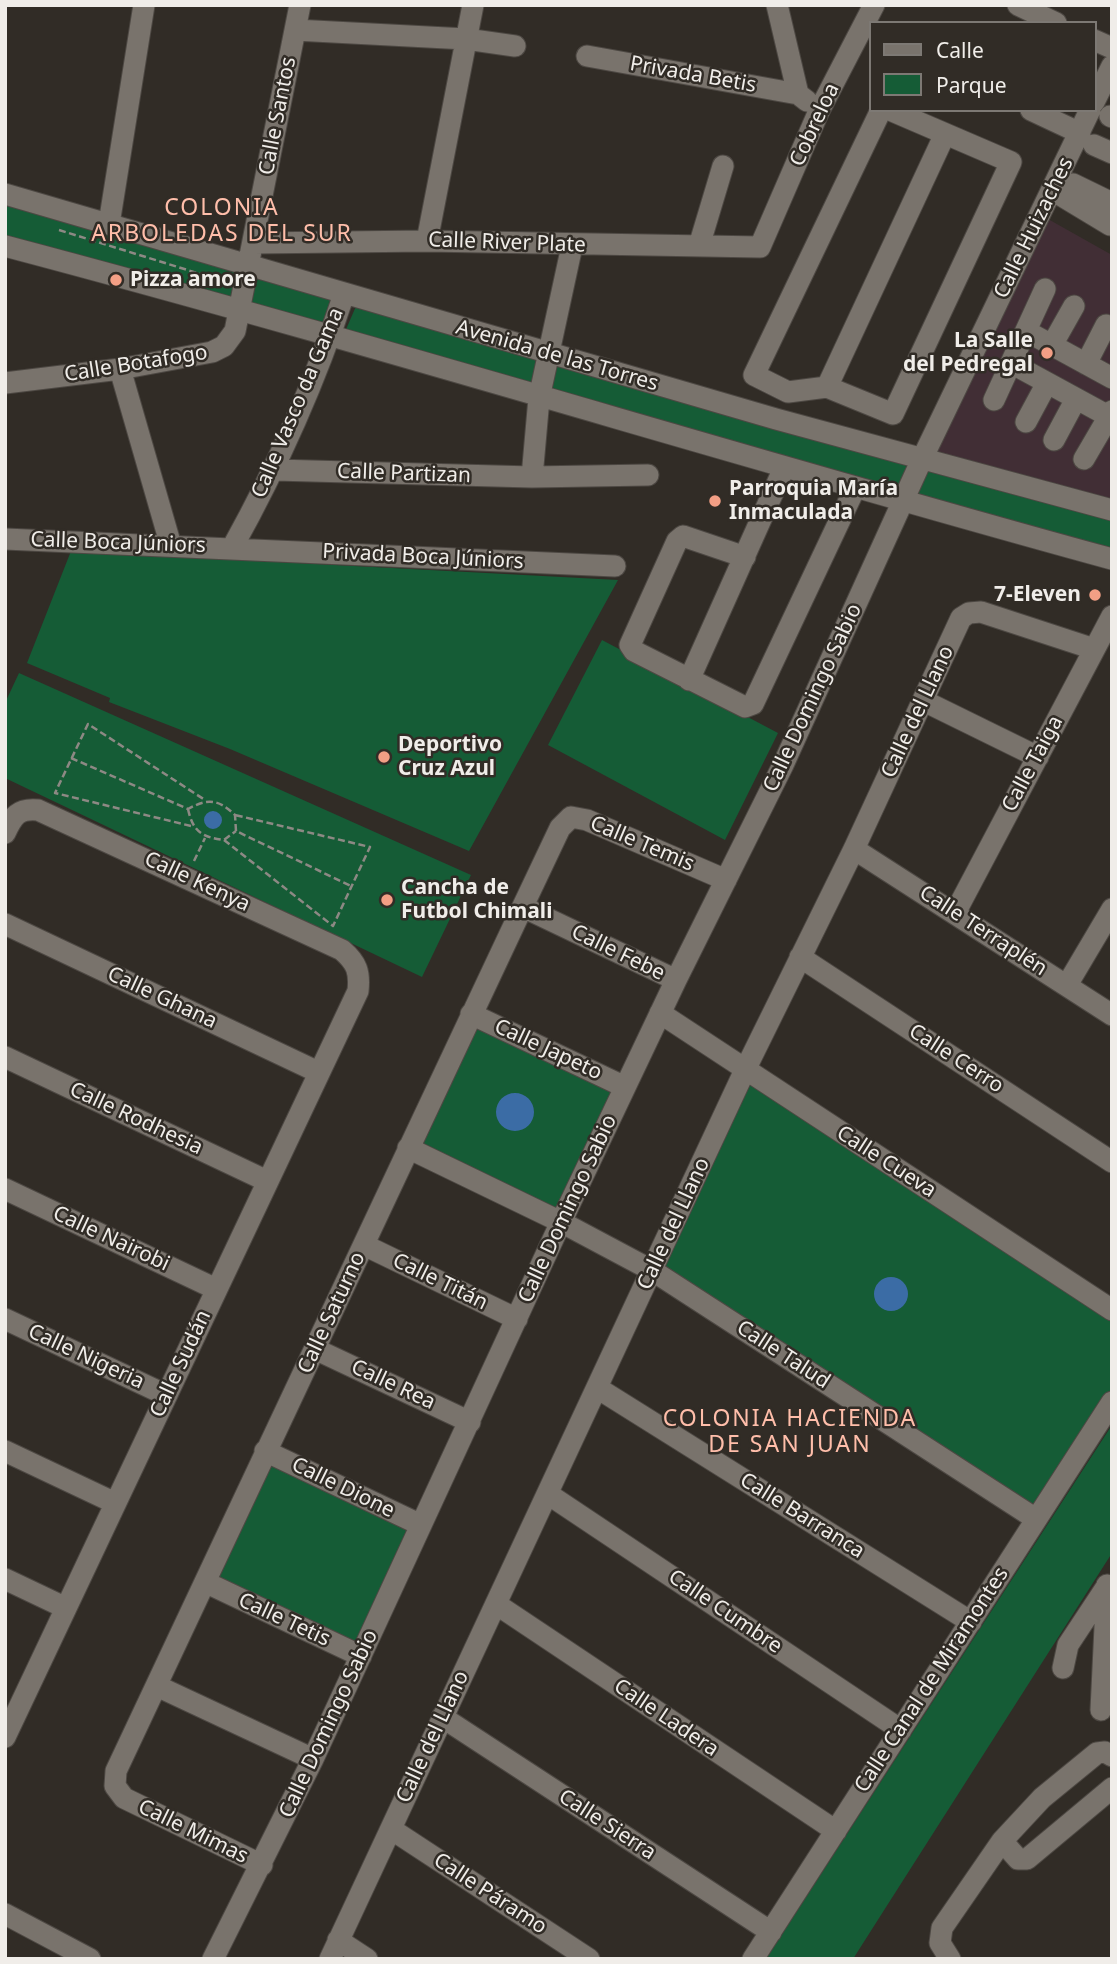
<!DOCTYPE html>
<meta charset="utf-8">
<style>
body{margin:0}
#map{position:relative;width:1117px;height:1964px;overflow:hidden;background:#312c26;font-family:"Noto Sans",sans-serif}
canvas{display:block}
.frame{position:absolute;inset:0;border:7px solid #f0ede9;pointer-events:none}
.legend{position:absolute;left:869px;top:21px;width:228px;height:91px;box-sizing:border-box;background:#312c26;border:2px solid #7d7974;margin:0;padding:9px 12px;list-style:none;font-size:21px;color:#f0ede9}
.legend li{display:flex;align-items:center;gap:14px;height:35px}
.legend b{width:35px;border:2px solid #7d7974}
</style>
<div id="map">
<canvas width="1117" height="1964"></canvas>
<div class="frame"></div>
<ul class="legend">
<li><b style="height:9px;background:#79736c"></b>Calle</li>
<li><b style="height:19px;background:#155c36"></b>Parque</li>
</ul>
</div>
<script>
const g = document.querySelector('canvas').getContext('2d');
g.lineJoin = 'round';
function fillPath(path, color) {
  g.fillStyle = color;
  g.fill(path, 'evenodd');
}
function strokePath(path, color, width, dash) {
  g.strokeStyle = color;
  g.lineWidth = width;
  g.lineCap = dash ? 'butt' : 'round';
  g.setLineDash(dash || []);
  g.stroke(path);
}
function drawText(font, color, halo, rows, align = 'center') {
  g.font = font + ' "Noto Sans",sans-serif';
  g.lineWidth = 5;
  g.setLineDash([]);
  g.textBaseline = 'middle';
  g.strokeStyle = halo;
  g.fillStyle = color;
  for (const [text, x, y, turn = 0] of rows) {
    g.save();
    g.translate(x, y);
    g.rotate((+turn || 0) * Math.PI / 180);
    g.textAlign = isNaN(turn) ? turn : align;
    if (halo) g.strokeText(text, 0, 0);
    g.fillText(text, 0, 0);
    g.restore();
  }
}
fillPath(new Path2D(`
 M1048,219L1112,255V504L936,451Z`), '#412e35');
fillPath(new Path2D(`
 M5,183L242,256L230,317L5,252Z
 M257,260L354,288L330,346L245,322Z
 M363,290L545,345L535,399L341,341Z
 M554,347L917,459L898,499L544,401Z
 M929,465L1112,514V555L914,496Z
 M71,551L618,580L469,851L230,749L109,702L110,698L27,663Z
 M602,640L778,733L725,840L548,745Z
 M19,673L471,875L422,977L5,778V703Z
 M472,1015L621,1089L560,1219L410,1148Z
 M744,1078L1112,1317V1392L1033,1512L660,1268Z
 M1112,1425V1553L888,1904L853,1959H766Z
 M266,1454L413,1527L354,1649L206,1577Z`), '#155c36');
fillPath(new Path2D(`
 M204 820a9 9 0 1 1 18 0a9 9 0 1 1-18 0Z
 M496 1112a19 19 0 1 1 38 0a19 19 0 1 1-38 0Z
 M874 1294a17 17 0 1 1 34 0a17 17 0 1 1-34 0Z`), '#3b6ca5');
const minor = new Path2D(`
 M777,5L798,94L807,101
 M1018,5L1056,23
 M295,30L466,39L515,46
 M1094,40L1112,48
 M587,56L798,94
 M1094,102L1112,66
 M881,110L754,375L788,392L827,387L893,414L1011,162L890,110
 M1031,110L1080,133
 M1110,116L1112,117
 M1094,145L1112,153
 M1073,184L1112,203
 M1052,190L1110,225L1112,221
 M5,194L776,419L1112,510
 M109,224L144,5
 M427,241L473,5
 M254,243L427,241L760,247L819,111L874,5
 M5,246C376,344 742,458 1112,559
 M699,246L723,166
 M1045,289L1011,363L1112,418
 M1026,331L1112,378
 M1052,345L1074,306
 M1086,364L1106,325
 M120,369L171,546
 M5,383L120,369L212,352L224,346L235,331L300,5
 M827,387L945,134
 M994,400L1011,363
 M1026,422L1047,383
 M1054,440L1076,399
 M1084,459L1112,411
 M275,470L532,477L648,475
 M532,477L539,398L572,246
 M5,539L615,566
 M232,548C277,467 315,383 344,294
 M745,557L683,536L677,541L630,645L634,651L745,707L753,704L855,488
 M689,680L784,468
 M924,701L1038,757
 M5,833C13,816 18,808 38,810L342,950C357,963 360,972 358,991L5,1737
 M854,849L1112,1015
 M523,907L676,980
 M955,913L1112,616
 M5,924L318,1072
 M800,957L1112,1162
 M1067,985L1112,909
 M660,1013L1112,1310
 M471,1014L625,1087
 M5,1057L267,1181
 M408,1148L561,1222L653,1271L1036,1519
 M5,1189L216,1289
 M364,1245L517,1319
 M5,1319L166,1395
 M315,1349L470,1422
 M599,1389L971,1622
 M5,1451L115,1503
 M265,1451L421,1525
 M548,1494L901,1730
 M5,1579L66,1608
 M207,1583L361,1656
 M496,1604L836,1831
 M1063,1668L1068,1645L1107,1586
 M157,1686L313,1759
 M1101,1710L1107,1585
 M442,1717L771,1932
 M1112,1756L1105,1752L1097,1753L1042,1798L1002,1841L1018,1859H1027L1112,1788
 M391,1829L589,1959
 M262,1865L124,1798L115,1786L116,1771C264,1457 411,1142 560,828L571,817L587,820L726,880
 M5,1914L90,1959
 M338,1940L367,1959
 M213,1959L313,1759L561,1222L676,980L783,765L922,459L1090,110
 M330,1959L745,1070L854,849L961,618L969,613L981,612L1094,649
 M753,1959L1112,1402
 M950,1959L940,1943L942,1928L1002,1841`);
strokePath(minor, '#4d4843', 23);
strokePath(new Path2D(`
 M59,230L226,282
 M71,758L188,809C208,798 218,799 235,815L236,831L351,886
 M188,809C193,832 202,837 224,840L236,831
 M191,826L55,793L88,724L205,800
 M224,840L333,926L370,847L235,815
 M194,861L205,838`), '#8d8984', 2.5, [7, 3.5]);
strokePath(minor, '#79736c', 21);
for (const [x, y, r, color] of [
 [116,280,7,"#f39f85"],
 [1047,353,7,"#f39f85"],
 [715,501,7,"#f39f85"],
 [1095,595,7,"#f39f85"],
 [384,757,7,"#f39f85"],
 [387,900,7,"#f39f85"]
]) {
  const dot = new Path2D();
  dot.arc(x, y, r, 0, 2 * Math.PI);
  g.fillStyle = color;
  g.fill(dot);
  strokePath(dot, '#312c26', 2.5);
}
drawText('21px', '#f0ede9', '#312c26', [
 ["Privada Betis",693,75,10],
 ["Calle Santos",278,116,-79],
 ["Cobreloa",815,125,-65],
 ["Calle Huizaches",1034,228,-64],
 ["Calle River Plate",507,243,2],
 ["Avenida de las Torres",557,356,16],
 ["Calle Botafogo",136,364,-9],
 ["Calle Vasco da Gama",298,403,-67],
 ["Calle Partizan",404,474,2],
 ["Calle Boca Júniors",118,543,2],
 ["Privada Boca Júniors",423,557,3],
 ["Calle Domingo Sabio",813,698,-65],
 ["Calle del Llano",918,712,-65],
 ["Calle Taiga",1033,764,-62],
 ["Calle Temis",642,844,23],
 ["Calle Kenya",197,882,25],
 ["Calle Terraplén",983,931,33],
 ["Calle Febe",618,953,26],
 ["Calle Ghana",162,998,25],
 ["Calle Japeto",548,1050,25],
 ["Calle Cerro",956,1059,33],
 ["Calle Rodhesia",136,1119,25],
 ["Calle Cueva",886,1162,33],
 ["Calle Domingo Sabio",568,1209,-65],
 ["Calle del Llano",674,1224,-65],
 ["Calle Nairobi",111,1239,25],
 ["Calle Titán",440,1282,26],
 ["Calle Saturno",332,1313,-65],
 ["Calle Talud",783,1355,33],
 ["Calle Nigeria",86,1357,25],
 ["Calle Sudán",181,1364,-65],
 ["Calle Rea",393,1385,25],
 ["Calle Dione",343,1488,26],
 ["Calle Barranca",802,1516,32],
 ["Calle Cumbre",725,1612,34],
 ["Calle Tetis",284,1620,25],
 ["Calle Canal de Miramontes",932,1680,-57],
 ["Calle Ladera",666,1718,34],
 ["Calle Domingo Sabio",329,1724,-65],
 ["Calle del Llano",433,1737,-65],
 ["Calle Sierra",607,1825,33],
 ["Calle Mimas",193,1832,26],
 ["Calle Páramo",490,1894,33]
]);
drawText('bold 21px', '#f0ede9', '#312c26', [
 ["Pizza amore",130,280],
 ["La Salle",1033,341,"right"],
 ["del Pedregal",1033,365,"right"],
 ["Parroquia María",729,489],
 ["Inmaculada",729,513],
 ["7-Eleven",1081,595,"right"],
 ["Deportivo",398,745],
 ["Cruz Azul",398,769],
 ["Cancha de",401,888],
 ["Futbol Chimali",401,912]
], 'left');
g.letterSpacing = '2px';
drawText('23px', '#ffbeaa', '#312c26', [
 ["COLONIA",222,208],
 ["ARBOLEDAS DEL SUR",222,234],
 ["COLONIA HACIENDA",790,1419],
 ["DE SAN JUAN",790,1445]
]);
g.letterSpacing = '0px';
</script>
